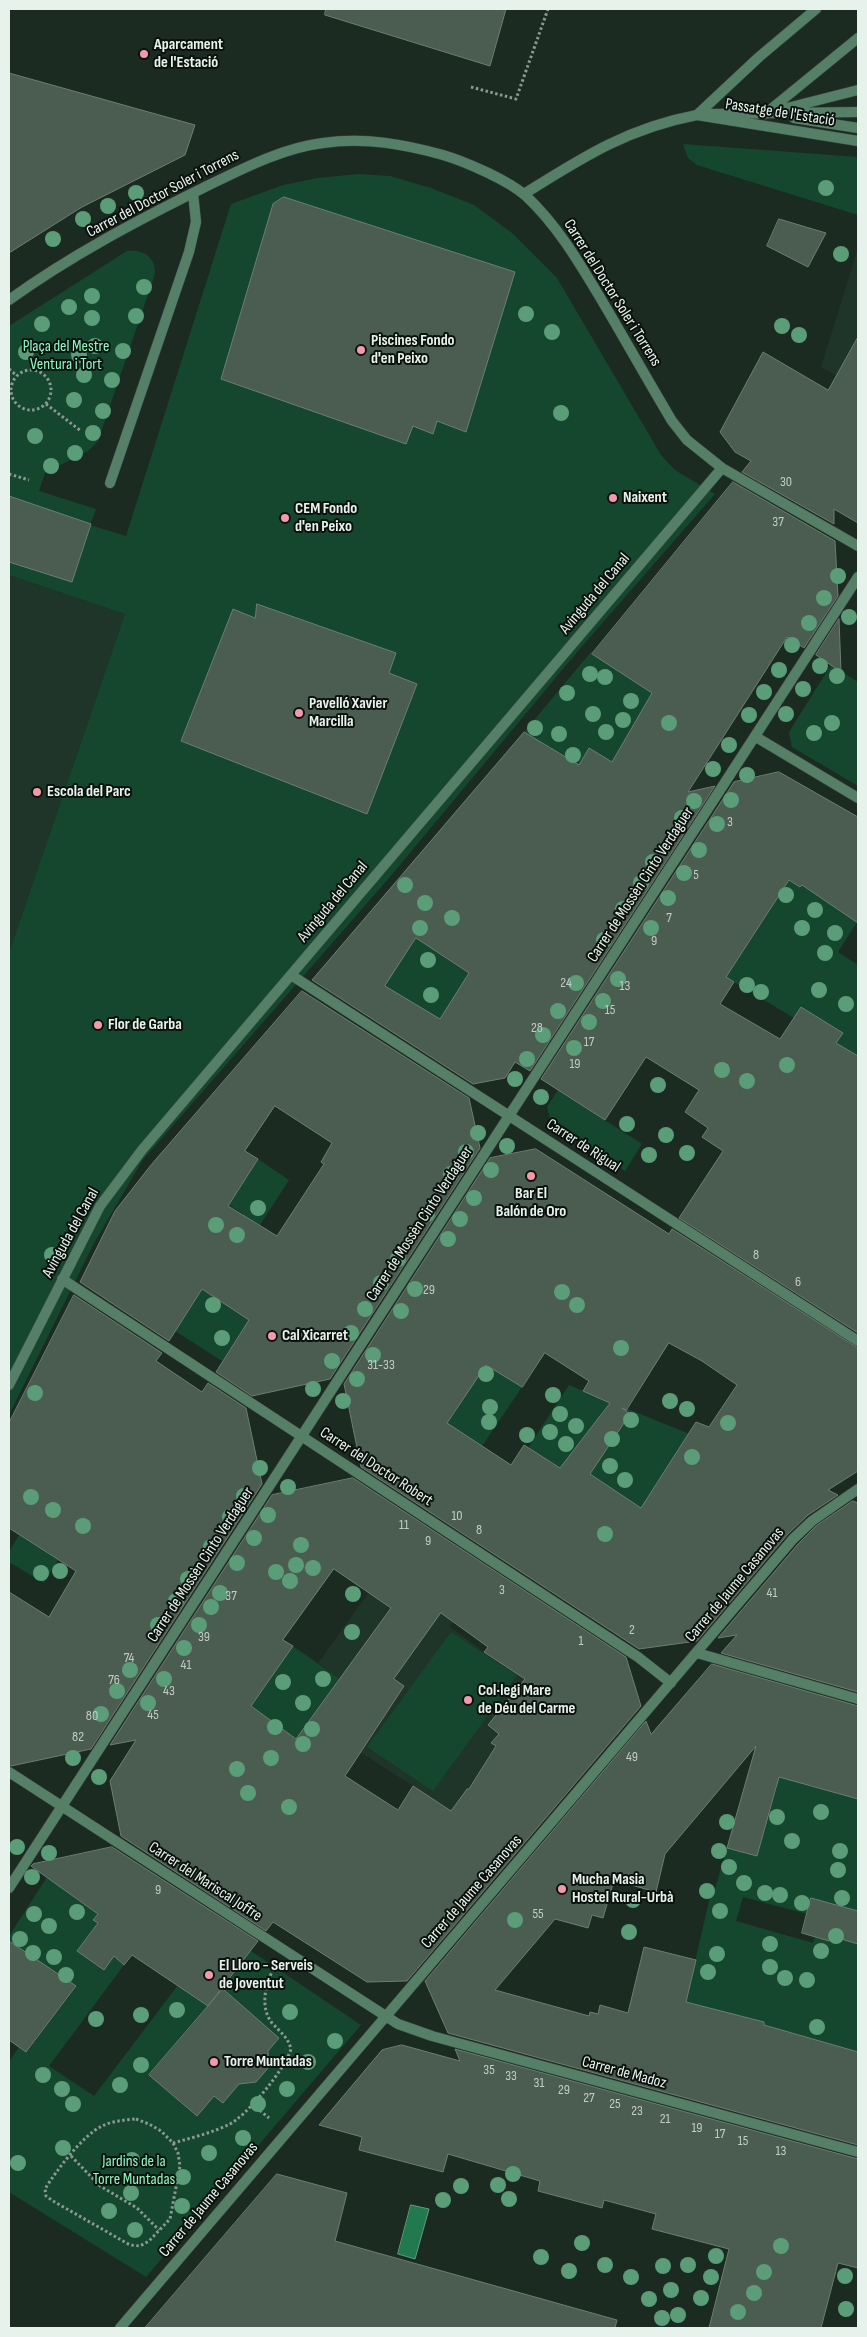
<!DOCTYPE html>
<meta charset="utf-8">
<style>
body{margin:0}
#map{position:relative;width:867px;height:2337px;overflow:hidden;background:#1c2b22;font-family:"Sofia Sans Condensed",sans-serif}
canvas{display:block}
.frame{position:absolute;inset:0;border:10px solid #e8f2ec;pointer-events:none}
</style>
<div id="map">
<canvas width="867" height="2337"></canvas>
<div class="frame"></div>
</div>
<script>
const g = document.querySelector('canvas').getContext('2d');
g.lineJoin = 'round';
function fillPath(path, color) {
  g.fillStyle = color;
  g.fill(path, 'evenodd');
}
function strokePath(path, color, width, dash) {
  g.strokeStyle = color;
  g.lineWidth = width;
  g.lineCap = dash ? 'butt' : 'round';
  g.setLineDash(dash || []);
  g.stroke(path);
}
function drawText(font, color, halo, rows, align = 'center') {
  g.font = font + ' "Sofia Sans Condensed",sans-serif';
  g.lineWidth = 4;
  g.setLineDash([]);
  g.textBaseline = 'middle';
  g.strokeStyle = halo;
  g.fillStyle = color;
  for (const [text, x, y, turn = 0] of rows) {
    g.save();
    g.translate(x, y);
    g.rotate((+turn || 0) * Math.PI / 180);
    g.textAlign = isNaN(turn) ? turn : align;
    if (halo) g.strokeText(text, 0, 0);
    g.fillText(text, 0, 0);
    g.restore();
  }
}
fillPath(new Path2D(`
 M858,248V388L821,367Z
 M9,575L125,614L9,953Z
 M372,1588L460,1612L450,1627L484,1652L488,1647L628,1711L510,1849L360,1752L363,1748L340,1679L318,1663Z`), '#1f3529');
fillPath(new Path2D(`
 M683,144L858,157V215L697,165L688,158Z
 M358,174L390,176L431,188L474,205L512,233L557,278L661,455L675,470L715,494L578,651L389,878L142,1161L93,1245L9,1415V953L125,614L9,575V326L127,251C143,249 156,257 155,274L98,441L88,451L45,473L39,491L96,509L90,525L126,536L231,204L283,185L318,178Z
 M591,652L684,714L612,762L589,748L579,765L524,732Z
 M831,665L858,682V786L792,747L789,732Z
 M815,866L857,922L838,952L858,965V1056L836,1043L843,1033L802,1007L794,1018L716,971L751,939L789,880L800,887Z
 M406,870L429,886L443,937L435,951L475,978L440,1020L385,986L402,899L389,890Z
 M558,1090L642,1144L625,1171L551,1123L547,1107Z
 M258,1159L289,1180L251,1239L225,1243L243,1214L221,1200L239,1189Z
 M205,1284L227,1299L224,1304L249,1320L222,1361L175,1331Z
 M478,1360L522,1387L478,1452L443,1429L464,1398Z
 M569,1385L610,1402L600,1415L612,1424L623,1407L724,1448L643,1509L590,1474V1429L561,1468L528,1448Z
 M19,1535L58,1560L44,1583L9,1562V1552Z
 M451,1632L517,1675L433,1791L367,1747Z
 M293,1646L340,1679L298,1766L251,1706Z
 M757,1741L801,1753L794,1781L858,1799V1911L812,1898L807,1914L743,1897L736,1921L813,1943L815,1937L829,1941L834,1922L845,1940L858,1944V2052L764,2025V2022L739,2015L738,2017L685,2005L712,1888L715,1889L727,1848L757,1856L777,1787L747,1778Z
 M47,1877L98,1914L93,1920L98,1923L77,1951L104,1969L114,1956L124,1965L49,2066L94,2096L178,1985L208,2006L251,1951L361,2025L146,2277L9,2192V2062L19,2047L27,2052L76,1987L9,1941V1936ZM244,2007L279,2038L266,2054L268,2057L269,2067L256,2082L245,2083L242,2081L223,2103L214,2096L196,2116L149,2075L199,2017L220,2034Z`), '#14472e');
const water = new Path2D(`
 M411,2205L429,2209L415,2259L398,2254Z`);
fillPath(water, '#22784f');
strokePath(water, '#5d9d7e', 1);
const building = new Path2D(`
 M326,9H506L490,66L325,15Z
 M9,73L195,125L185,155L82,207L9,253Z
 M284,197L515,272L466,432L437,421L433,434L413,426L406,444L221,379L273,204Z
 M779,219L826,233L808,267L767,246Z
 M858,337V523L834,509V524L742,472L751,461L735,452L720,432L763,352L828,390Z
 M733,482L835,541L838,596L804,648L787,637L688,792L715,786L530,1071L515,1062L505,1078L473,1084L312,980L524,732L579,765L589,748L612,762L652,693L592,654ZM416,938L469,973L440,1019L385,986Z
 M9,496L91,524L72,582L9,562Z
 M257,604L396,653L389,673L417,684L367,814L181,741L233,609L255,618Z
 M839,619L841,672L816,655Z
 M779,772L858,817V923L802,885L800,887L789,880L726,977L734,982L720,1004L780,1039L801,1007L843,1033L836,1043L858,1056V1333L679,1218L723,1151L702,1137L708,1128L685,1112L699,1090L646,1057L605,1120L541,1079L734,782Z
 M302,991L469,1098L480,1148L330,1379L252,1396L216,1372L249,1320L202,1289L169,1341L80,1282L115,1211L151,1165ZM275,1106L332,1143L321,1162L324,1164L277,1236L228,1206L258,1159L245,1151Z
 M536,1149L669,1234L672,1229L858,1348V1471L828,1490L838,1495L808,1515L788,1534L697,1641L639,1649L361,1467L344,1384L490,1158ZM669,1343L702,1361L737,1385L709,1427L696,1422L641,1508L590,1474L630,1414L622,1408L626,1410ZM545,1353L589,1381L583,1391L610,1403L560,1468L524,1445L511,1465L447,1423L486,1365L522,1387Z
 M74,1295L162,1353L156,1361L202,1392L208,1383L246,1408L262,1484L91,1749L11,1766L9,1765V1592L49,1617L76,1571L9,1528V1423Z
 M353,1478L626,1657L641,1706L407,1981L367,1982L273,1922L266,1931L121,1836L110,1781L136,1740L110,1745L272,1495ZM334,1569L391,1608L296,1739L251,1706L293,1646L283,1640ZM441,1613L488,1647L484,1652L525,1679L488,1725L499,1734L491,1743L496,1746L469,1789H467L451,1811L413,1786L398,1810L345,1776L404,1686L394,1679Z
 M853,1501L858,1503V1692L721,1653L737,1635L718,1638L798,1544L816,1526Z
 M712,1664L858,1706V1799L779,1777L757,1856L727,1848L756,1746L665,1854L656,1892L614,1880L603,1918L592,1915L588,1928L555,1919L495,1990L589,2016L590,2012L598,2014L600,2005L628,2013L644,1947L696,1960L686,2002L764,2022V2025L858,2052V2145L448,2033L425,1981L646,1721L651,1734Z
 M112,1847L258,1941L208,2006L132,1955L124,1965L114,1956L104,1970L77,1951L98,1923L93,1920L98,1914L31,1866L33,1864Z
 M811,1898L858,1911V1944L831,1936L829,1941L802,1933Z
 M9,1941L76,1986L26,2052L9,2040Z
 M223,1989L279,2038L268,2051L269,2067L256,2082L239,2084L223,2103L214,2096L197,2116L149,2075Z
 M402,2045L460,2061L455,2049L858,2159V2268L838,2263L821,2328H709L729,2249L652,2229L656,2214L604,2200L602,2208L538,2191L540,2181L448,2154L443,2172L359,2150L362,2137L319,2125L382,2050Z
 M277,2174L347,2193L335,2241L617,2320L615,2328H145Z`);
fillPath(building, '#4b5c51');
strokePath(building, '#6c7e73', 1);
const lane = new Path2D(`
 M783,109L858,90
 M711,114L858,112
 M765,114L858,38
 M794,118L858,128`);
const street = new Path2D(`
 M697,115L759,57L816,9
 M524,194C583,157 628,128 697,115L858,141
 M9,300C70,256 138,220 205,187C242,169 282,148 323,143C365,137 403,144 443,155C466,162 508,180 526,196C556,224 577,259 598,294C623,336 647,379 672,421L687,440L722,468L858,546
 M110,483L189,252L196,222L193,193
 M756,737L858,798
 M291,975L858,1341
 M62,1279L638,1657L671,1683
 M9,1385L100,1206L142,1150L722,468
 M697,1653L858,1699
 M9,1772L398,2024L432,2036L858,2152
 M9,1888L858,577
 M120,2328L793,1539L812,1521L858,1489`);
strokePath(lane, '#39473e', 11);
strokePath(street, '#39473e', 11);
strokePath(new Path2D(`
 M471,87L516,99L548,9
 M9,369L16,375
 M11 390a20 20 0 1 1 40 0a20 20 0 1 1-40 0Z
 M46,404L81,431
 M9,474L29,480
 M252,2104L269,2118
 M136,2119L149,2124L161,2131L173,2143L178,2153L180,2166L170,2219L149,2241L140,2246L130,2245L53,2201L46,2196L45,2189C56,2171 83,2135 102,2126C112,2121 124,2120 136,2119Z
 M173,2143C191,2138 211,2133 228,2125C246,2117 286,2068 291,2049C288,2037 280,2032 272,2023C260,2008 265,1985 273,1970
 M71,2156L100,2186L137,2208L159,2230`), '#8c9891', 3, [2.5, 2.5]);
strokePath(lane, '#567f67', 10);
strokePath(street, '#567f67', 10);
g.fillStyle = '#5c9d79';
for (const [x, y] of [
 [826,188],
 [136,193],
 [108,206],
 [83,219],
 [53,239],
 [841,254],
 [144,287],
 [92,296],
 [69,307],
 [526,314],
 [136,316],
 [92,318],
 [42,324],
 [782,326],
 [552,332],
 [799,335],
 [95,346],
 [123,351],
 [26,352],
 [79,355],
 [84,375],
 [112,380],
 [74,400],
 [103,411],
 [561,413],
 [93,433],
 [35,436],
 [75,453],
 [51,466],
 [838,576],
 [824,598],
 [849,617],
 [809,623],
 [792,645],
 [820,666],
 [779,670],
 [590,674],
 [837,676],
 [605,677],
 [803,689],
 [764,692],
 [567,693],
 [631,701],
 [593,714],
 [786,714],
 [749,715],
 [623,720],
 [669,723],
 [832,723],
 [535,728],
 [606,732],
 [814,733],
 [559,734],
 [729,745],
 [573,755],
 [713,769],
 [747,775],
 [731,800],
 [694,801],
 [682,818],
 [717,824],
 [699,850],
 [653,862],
 [684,873],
 [641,883],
 [405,885],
 [786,895],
 [668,898],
 [425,903],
 [623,909],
 [815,910],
 [452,918],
 [420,928],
 [651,928],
 [802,928],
 [835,933],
 [604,940],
 [825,953],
 [428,960],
 [618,979],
 [576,983],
 [747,985],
 [819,990],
 [761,992],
 [431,995],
 [603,1001],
 [846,1004],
 [558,1011],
 [589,1022],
 [543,1035],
 [574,1048],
 [527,1059],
 [787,1065],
 [722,1070],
 [515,1079],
 [747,1081],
 [658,1085],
 [541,1097],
 [627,1124],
 [478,1133],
 [666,1135],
 [507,1146],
 [466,1152],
 [687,1153],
 [649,1155],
 [491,1170],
 [451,1174],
 [474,1198],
 [258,1208],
 [427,1214],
 [460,1219],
 [216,1225],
 [237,1235],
 [448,1239],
 [52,1255],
 [398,1259],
 [381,1283],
 [415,1289],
 [562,1292],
 [213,1305],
 [577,1305],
 [365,1309],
 [401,1311],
 [351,1333],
 [222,1338],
 [621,1348],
 [373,1355],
 [332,1361],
 [486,1374],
 [357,1379],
 [313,1389],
 [35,1393],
 [553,1395],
 [343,1401],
 [670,1401],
 [490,1407],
 [687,1409],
 [560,1414],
 [631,1420],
 [489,1422],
 [728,1423],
 [576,1426],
 [550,1432],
 [527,1435],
 [612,1439],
 [566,1444],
 [692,1457],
 [610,1466],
 [260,1468],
 [625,1480],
 [288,1487],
 [244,1496],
 [31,1497],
 [53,1510],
 [268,1515],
 [230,1517],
 [83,1526],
 [605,1534],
 [254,1538],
 [301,1545],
 [211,1547],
 [237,1563],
 [296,1565],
 [313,1568],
 [60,1571],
 [276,1572],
 [41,1573],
 [188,1579],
 [290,1581],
 [220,1593],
 [353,1594],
 [176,1601],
 [211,1607],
 [158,1625],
 [199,1625],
 [352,1632],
 [184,1648],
 [130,1670],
 [164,1679],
 [323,1679],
 [283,1682],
 [117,1691],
 [148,1703],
 [303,1703],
 [101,1714],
 [275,1727],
 [312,1729],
 [303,1744],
 [73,1758],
 [271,1758],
 [237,1769],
 [99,1777],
 [248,1793],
 [289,1807],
 [821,1812],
 [777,1817],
 [727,1822],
 [792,1841],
 [17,1847],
 [719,1851],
 [840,1851],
 [49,1853],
 [729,1867],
 [838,1870],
 [32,1877],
 [744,1883],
 [707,1891],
 [765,1893],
 [780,1895],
 [842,1898],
 [633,1900],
 [802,1903],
 [720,1911],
 [77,1912],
 [34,1914],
 [515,1920],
 [49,1926],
 [629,1932],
 [836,1936],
 [20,1939],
 [770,1944],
 [821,1951],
 [33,1953],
 [717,1954],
 [54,1957],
 [770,1967],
 [708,1972],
 [66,1975],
 [785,1978],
 [807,1980],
 [177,2010],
 [290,2012],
 [141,2015],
 [96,2019],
 [817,2027],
 [335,2041],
 [308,2062],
 [141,2065],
 [43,2075],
 [120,2085],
 [62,2089],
 [287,2089],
 [73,2104],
 [258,2104],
 [243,2138],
 [63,2148],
 [209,2153],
 [132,2160],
 [18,2163],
 [513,2174],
 [183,2177],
 [498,2185],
 [461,2186],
 [131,2193],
 [509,2199],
 [443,2200],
 [182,2206],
 [109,2211],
 [135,2230],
 [582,2243],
 [781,2246],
 [716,2256],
 [541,2257],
 [605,2265],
 [688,2265],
 [663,2266],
 [569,2271],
 [764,2272],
 [845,2276],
 [631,2277],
 [711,2277],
 [671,2290],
 [754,2293],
 [701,2298],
 [649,2299],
 [846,2309],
 [738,2312],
 [678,2315],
 [662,2318]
]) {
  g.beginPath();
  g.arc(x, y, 8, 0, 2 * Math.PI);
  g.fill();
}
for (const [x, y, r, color] of [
 [144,54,5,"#f39aaa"],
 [361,350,5,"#f39aaa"],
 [613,498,5,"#f39aaa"],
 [285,518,5,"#f39aaa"],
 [299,713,5,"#f39aaa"],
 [37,792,5,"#f39aaa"],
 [98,1025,5,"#f39aaa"],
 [531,1176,5,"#f39aaa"],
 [272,1336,5,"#f39aaa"],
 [468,1700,5,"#f39aaa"],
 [562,1889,5,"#f39aaa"],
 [209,1975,5,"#f39aaa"],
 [214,2062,5,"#f39aaa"]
]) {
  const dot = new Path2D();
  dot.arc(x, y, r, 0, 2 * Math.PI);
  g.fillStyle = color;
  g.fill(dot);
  strokePath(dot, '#0b120e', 2);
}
drawText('14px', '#c1ccc5', null, [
 ["30",786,482],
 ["37",778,522],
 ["3",730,822],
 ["5",696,875],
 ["7",669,918],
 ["9",654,941],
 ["24",566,983],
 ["13",625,986],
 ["15",610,1010],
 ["28",537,1028],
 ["17",589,1042],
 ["19",575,1064],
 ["8",756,1255],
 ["6",798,1282],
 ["29",429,1290],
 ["31-33",381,1365],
 ["10",457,1516],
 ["11",404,1525],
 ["8",479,1530],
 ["9",428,1541],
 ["3",502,1590],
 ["41",772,1593],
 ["37",231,1596],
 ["2",632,1630],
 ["39",204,1637],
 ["1",581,1641],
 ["74",129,1658],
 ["41",186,1665],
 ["76",114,1680],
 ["43",169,1691],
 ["45",153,1715],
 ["80",92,1716],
 ["82",78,1737],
 ["49",632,1757],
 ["9",158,1890],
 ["55",538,1914],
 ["35",489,2070],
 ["33",511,2076],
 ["31",539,2083],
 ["29",564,2090],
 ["27",589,2098],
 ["25",615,2104],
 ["23",637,2111],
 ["21",665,2119],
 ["19",697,2128],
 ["17",720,2134],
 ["15",743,2141],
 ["13",781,2151]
]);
drawText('bold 16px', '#e8f2ec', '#0b120e', [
 ["Aparcament",154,45],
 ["de l'Estació",154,63],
 ["Piscines Fondo",371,341],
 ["d'en Peixo",371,359],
 ["Naixent",623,498],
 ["CEM Fondo",295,509],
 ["d'en Peixo",295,527],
 ["Pavelló Xavier",309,704],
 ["Marcilla",309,722],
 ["Escola del Parc",47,792],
 ["Flor de Garba",108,1025],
 ["Bar El",531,1194,"center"],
 ["Balón de Oro",531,1212,"center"],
 ["Cal Xicarret",282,1336],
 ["Col·legi Mare",478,1691],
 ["de Déu del Carme",478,1709],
 ["Mucha Masia",572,1880],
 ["Hostel Rural-Urbà",572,1898],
 ["El Lloro - Serveis",219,1966],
 ["de Joventut",219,1984],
 ["Torre Muntadas",224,2062]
], 'left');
drawText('16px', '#e8f2ec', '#0b120e', [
 ["Passatge de l'Estació",780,113,9],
 ["Carrer del Doctor Soler i Torrens",163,194,-28],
 ["Carrer del Doctor Soler i Torrens",612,293,58],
 ["Avinguda del Canal",595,594,-50],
 ["Carrer de Mossèn Cinto Verdaguer",641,885,-57],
 ["Avinguda del Canal",333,902,-50],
 ["Carrer de Rigual",583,1146,33],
 ["Carrer de Mossèn Cinto Verdaguer",420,1224,-57],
 ["Avinguda del Canal",71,1233,-61],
 ["Carrer del Doctor Robert",376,1467,33],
 ["Carrer de Mossèn Cinto Verdaguer",201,1565,-57],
 ["Carrer de Jaume Casanovas",735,1585,-50],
 ["Carrer del Mariscal Joffre",205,1882,33],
 ["Carrer de Jaume Casanovas",472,1892,-49],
 ["Carrer de Madoz",624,2073,15],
 ["Carrer de Jaume Casanovas",209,2200,-50]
]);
drawText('16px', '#90fac0', '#0b120e', [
 ["Plaça del Mestre",66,347],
 ["Ventura i Tort",66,365],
 ["Jardins de la",134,2162],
 ["Torre Muntadas",134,2180]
]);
</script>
